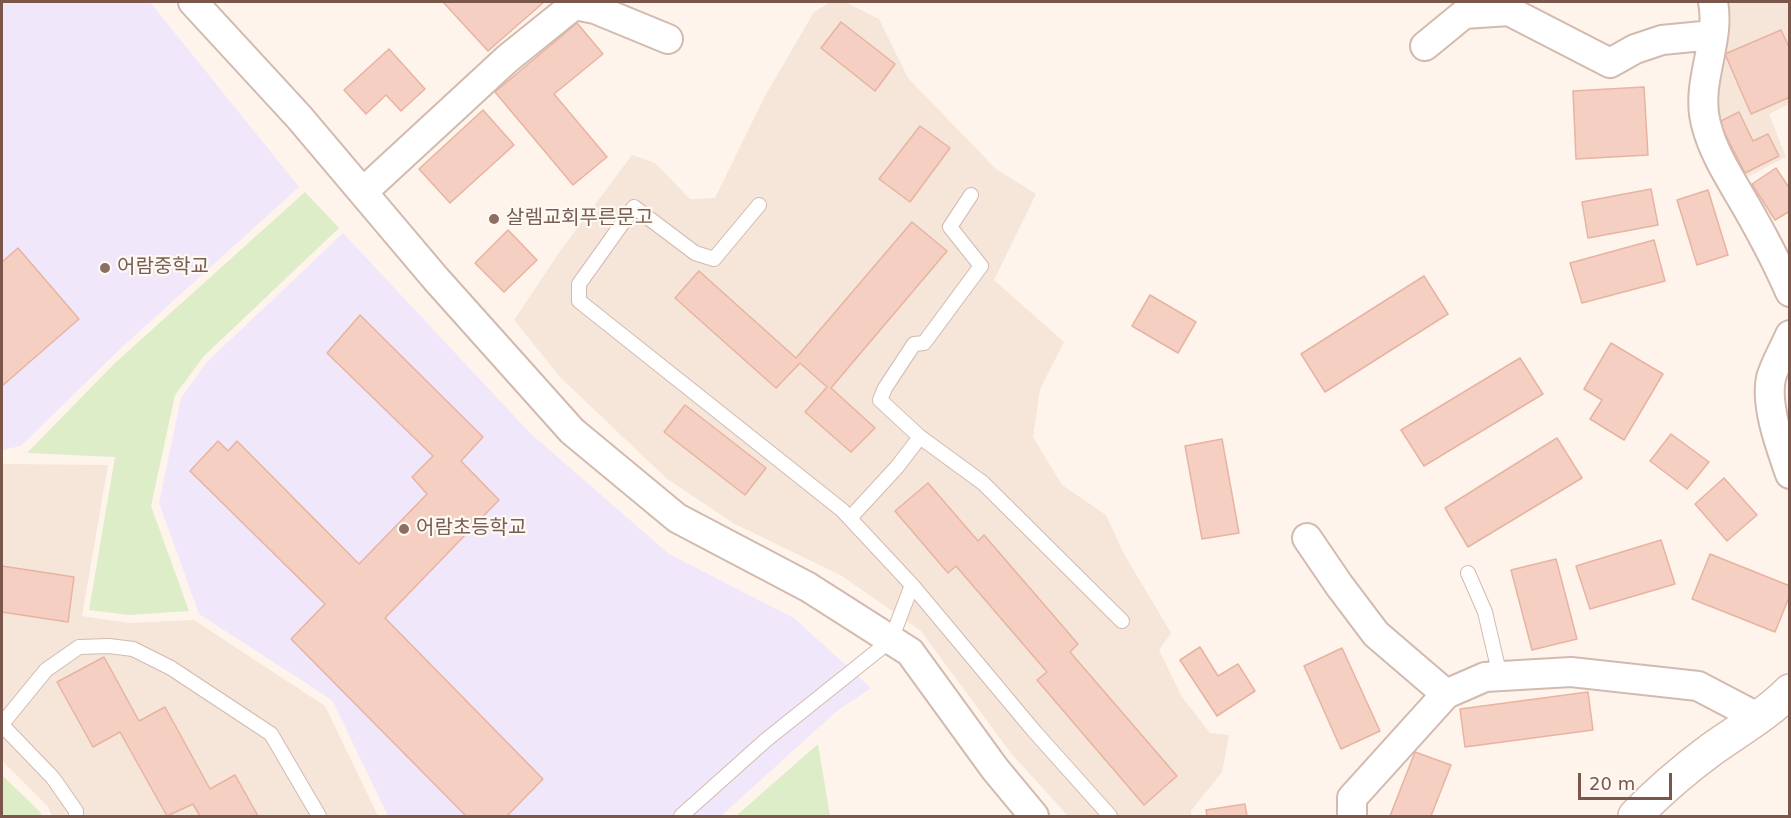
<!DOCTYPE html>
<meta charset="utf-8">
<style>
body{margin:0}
#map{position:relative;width:1791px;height:818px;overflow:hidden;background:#fef4eb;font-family:"DejaVu Sans",sans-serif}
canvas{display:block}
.frame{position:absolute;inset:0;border:3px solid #7b564b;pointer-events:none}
.scale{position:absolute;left:1578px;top:773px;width:94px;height:27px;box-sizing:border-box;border:3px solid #7b564b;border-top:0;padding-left:8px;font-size:18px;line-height:21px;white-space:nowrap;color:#7b564b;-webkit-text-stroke:4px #fff9f3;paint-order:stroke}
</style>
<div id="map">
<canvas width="1791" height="818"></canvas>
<div class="frame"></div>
<div class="scale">20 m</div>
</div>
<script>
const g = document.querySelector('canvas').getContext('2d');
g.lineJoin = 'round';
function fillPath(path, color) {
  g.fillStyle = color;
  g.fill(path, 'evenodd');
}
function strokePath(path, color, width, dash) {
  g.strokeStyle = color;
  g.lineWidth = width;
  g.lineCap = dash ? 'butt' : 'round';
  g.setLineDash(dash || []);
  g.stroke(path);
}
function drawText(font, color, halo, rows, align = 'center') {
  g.font = font + ' "DejaVu Sans","Noto Sans KR",sans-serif';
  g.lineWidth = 4.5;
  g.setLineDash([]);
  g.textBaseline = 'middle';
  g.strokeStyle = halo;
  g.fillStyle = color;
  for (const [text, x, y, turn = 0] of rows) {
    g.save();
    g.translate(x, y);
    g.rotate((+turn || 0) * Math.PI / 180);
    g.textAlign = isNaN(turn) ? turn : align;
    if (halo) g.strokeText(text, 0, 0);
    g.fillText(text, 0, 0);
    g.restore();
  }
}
fillPath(new Path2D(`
 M830,2H845L879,19L908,78L996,169L1036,194L994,280L1064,342L1040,389L1033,437L1062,485L1106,515L1124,554L1171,633L1159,650L1182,697L1210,733L1229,735L1222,772L1191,811V816H1068L1010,752L921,631L842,576L733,523L666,478L561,378L514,320L561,250L632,155L655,163L690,199L715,198L765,96L814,12Z
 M1721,2H1789V22L1787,25L1790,31L1789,104L1769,114L1786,157L1740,181L1714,126Z
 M2,464L108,465L82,616L129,623L194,620L325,706L378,816H52L48,807L2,761Z`), '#f6e5d9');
fillPath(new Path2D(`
 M2,2H150L299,187L120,349L21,446L2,450Z
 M343,233L531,434L669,554L794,618L871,688L837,711L721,816H388L332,700L199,614L159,503L181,398L207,362Z`), '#f1e7fb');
fillPath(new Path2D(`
 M305,192L339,228L204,356L175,395L151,506L189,611L129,615L89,610L115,457L27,453L115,363Z
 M818,744L830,816H736Z
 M2,775L40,812L42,816H2Z`), '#dcedc8');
const building = new Path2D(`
 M443,2H544L488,51Z
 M841,22L895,64L875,91L821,48Z
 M577,23L603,54L554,94L607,157L573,185L495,92Z
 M1781,30L1790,49V97L1751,114L1725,54Z
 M389,49L425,89L401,111L386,95L366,114L344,90Z
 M1644,87L1648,155L1576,159L1573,91Z
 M483,110L514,145L450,203L419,169Z
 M1739,112L1753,141L1768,134L1779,156L1745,173L1719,122Z
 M920,126L950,148L910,202L879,179Z
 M1776,168L1790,189V211L1775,220L1752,184Z
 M1651,189L1658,225L1588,238L1582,202Z
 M1708,190L1728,255L1697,265L1677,200Z
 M912,222L947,251L831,388L875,428L851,452L805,412L827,387L800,363L776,388L675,298L699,271L796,358Z
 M508,230L537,260L504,292L475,263Z
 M1654,240L1665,281L1582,303L1570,263Z
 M18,248L79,319L2,386V262Z
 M1424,276L1448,314L1325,392L1301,354Z
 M1150,295L1196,322L1178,353L1132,326Z
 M360,315L483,437L461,461L499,500L385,618L543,779L507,816H466L291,639L325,604L190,471L218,441L228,451L237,441L359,564L427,494L412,477L433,456L327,353Z
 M1611,343L1663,374L1624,440L1590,419L1602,400L1584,389Z
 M1520,358L1543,394L1424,466L1401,430Z
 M685,405L766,468L745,495L664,432Z
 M1671,434L1709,462L1687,489L1650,461Z
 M1557,438L1582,478L1468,547L1445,508Z
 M1222,439L1239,533L1202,539L1185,446Z
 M1724,478L1757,515L1727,541L1695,504Z
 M928,483L978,541L984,535L1078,644L1070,652L1177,776L1144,805L1037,680L1047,672L956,566L948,573L895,511Z
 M1661,540L1675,584L1590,609L1576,566Z
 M1710,554L1790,586V595L1775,632L1692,599Z
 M1556,559L1577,639L1532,650L1511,570Z
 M2,566L74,577L68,622L2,612Z
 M1200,647L1218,676L1238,664L1255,691L1217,716L1180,660Z
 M1342,648L1380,731L1341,749L1304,666Z
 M104,657L139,721L165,707L210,789L235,775L258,816H200L193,804L167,816L120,732L93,747L57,682Z
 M1588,692L1593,730L1465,747L1460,709Z
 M1415,752L1451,765L1431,816H1390Z
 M1245,804L1247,816H1207L1206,810Z`);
fillPath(building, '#f5cfc1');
strokePath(building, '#e8b3a1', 1.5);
const service = new Path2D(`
 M971,195L950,227L981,266L924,343L914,344L885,388L880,400L920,437L983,483L1122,621
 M759,205L714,259L695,253L634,207L579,284V301L842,510L912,585L1034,731L1110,816
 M850,518L897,467L920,437
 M1468,573L1485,612L1500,676
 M2,724L46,670L79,647L109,646L133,649L171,668L271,734L319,816
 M2,725L53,778L76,811V816
 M681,816L766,740L891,640L912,585`);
const minor = new Path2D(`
 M193,2L299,117L436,279L572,431L677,518L808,587L910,652L995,769L1034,816
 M1713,2C1721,42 1695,83 1706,124C1713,153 1731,180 1746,206C1762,234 1777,262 1790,292
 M1425,46L1464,14L1509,11L1610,63L1635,49L1662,40L1713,35
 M363,192L507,59L574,5L595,9L668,39
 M1790,335C1784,349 1775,364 1771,378C1765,406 1781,448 1790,474
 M1307,538L1339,585L1376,634L1446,694
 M1352,816V798L1446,694L1485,677L1571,672L1698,686L1759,718`);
const secondary = new Path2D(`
 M1635,816C1658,792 1685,769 1712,749C1739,730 1767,714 1790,691`);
strokePath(service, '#d2baaf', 16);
strokePath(minor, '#d2baaf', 32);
strokePath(secondary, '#d7bcaf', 36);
strokePath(service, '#fff', 14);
strokePath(minor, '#fff', 28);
strokePath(secondary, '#fff', 33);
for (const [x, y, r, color] of [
 [494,219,6,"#8d6e63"],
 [105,268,6,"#8d6e63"],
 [404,529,6,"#8d6e63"]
]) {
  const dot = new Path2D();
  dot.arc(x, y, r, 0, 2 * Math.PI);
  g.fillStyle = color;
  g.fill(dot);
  strokePath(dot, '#fff9f3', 2);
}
drawText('20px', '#785e54', '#fff9f3', [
 ["살렘교회푸른문고",506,219],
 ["어람중학교",117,268],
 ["어람초등학교",416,529]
], 'left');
</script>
